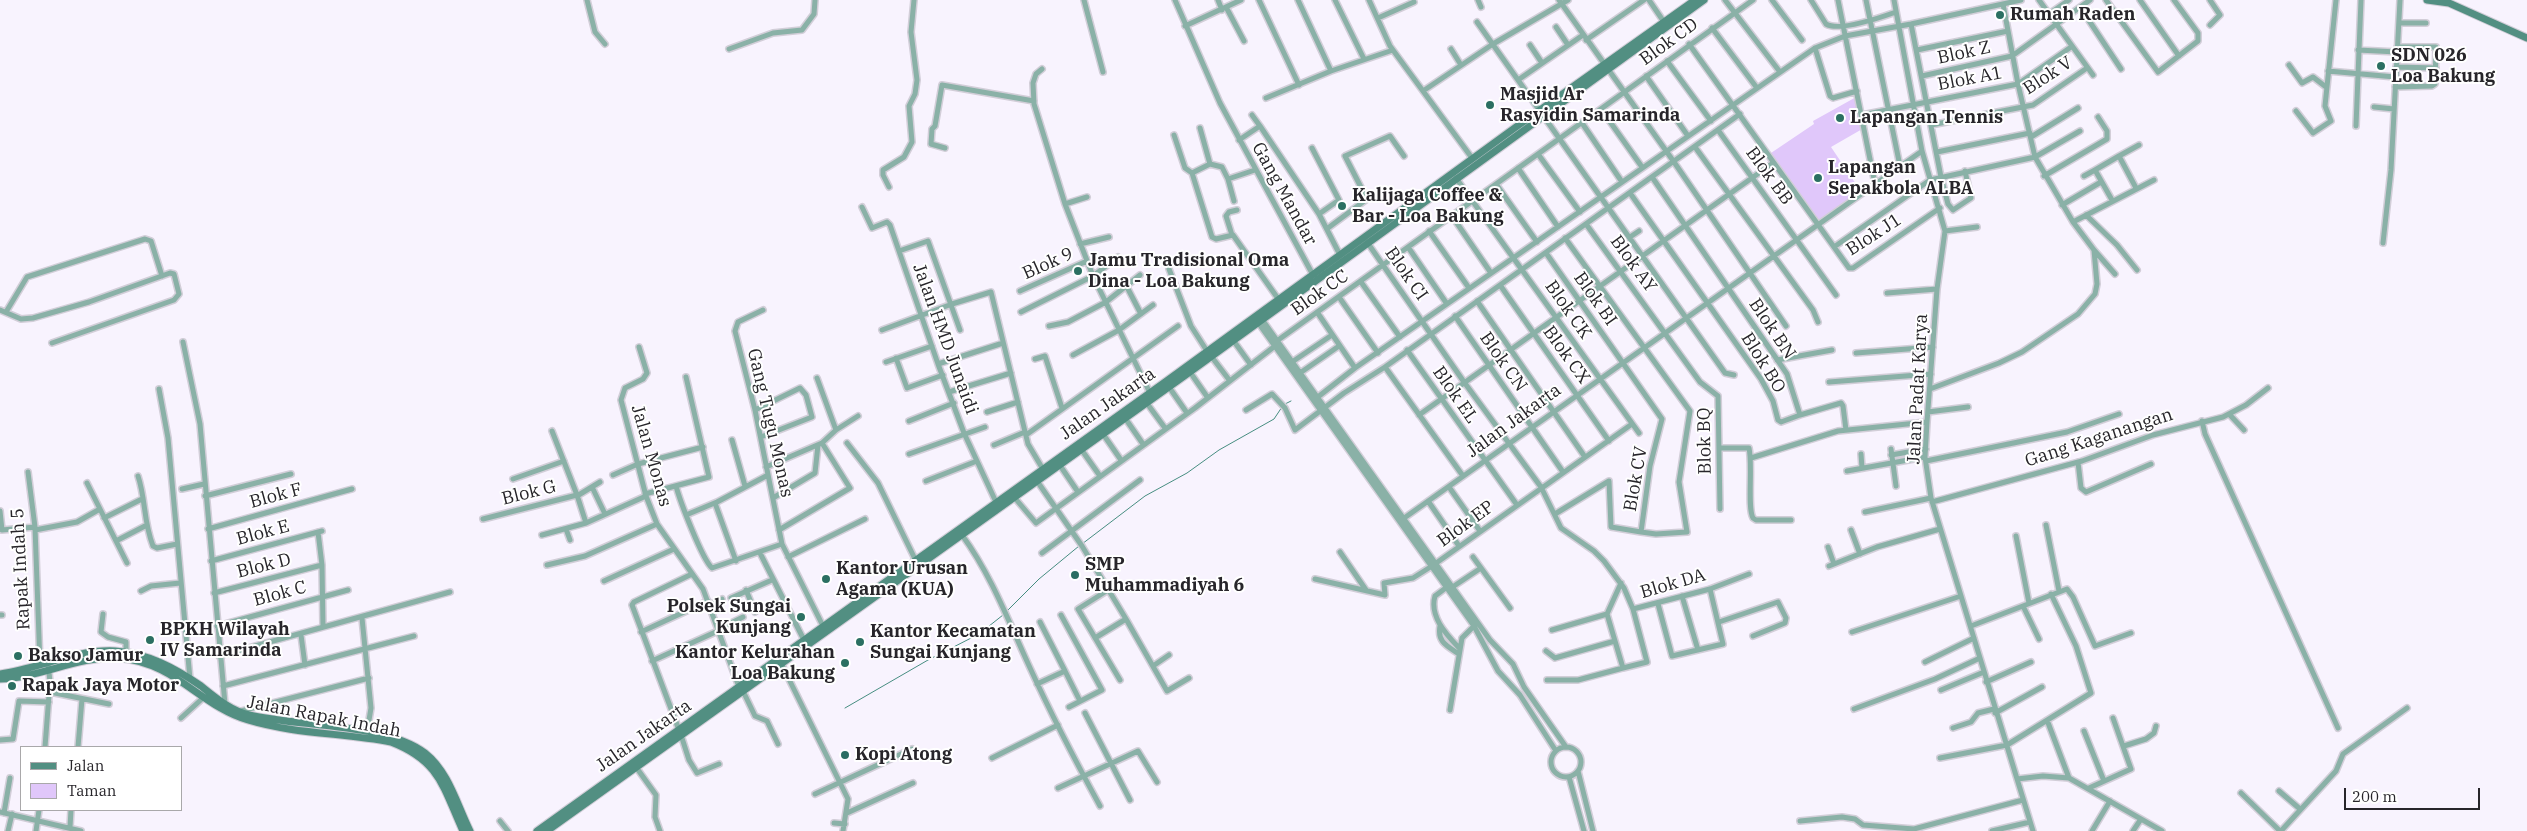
<!DOCTYPE html>
<style>
body{margin:0}
#map{position:relative;width:2527px;height:831px;overflow:hidden;background:#f8f3fe;font-family:"IBM Plex Serif",serif}
canvas{display:block}
.legend{position:absolute;left:20px;top:746px;width:162px;height:65px;box-sizing:border-box;background:#fff;border:1px solid #a9a8aa;margin:0;padding:6px 9px;list-style:none;font-size:15px;color:#27252a}
.legend li{display:flex;align-items:center;gap:10px;height:25px}
.legend b{width:25px;border:1px solid #a9a8aa}
.scale{position:absolute;left:2344px;top:788px;width:136px;height:22px;box-sizing:border-box;border:2px solid #27252a;border-top:0;padding-left:6px;font-size:15px;line-height:18px;white-space:nowrap;color:#27252a;-webkit-text-stroke:4px #fff;paint-order:stroke}
</style>
<div id="map">
<canvas width="2527" height="831"></canvas>
<ul class="legend">
<li><b style="height:6px;background:#528f82"></b>Jalan</li>
<li><b style="height:14px;background:#e0c7fa"></b>Taman</li>
</ul>
<div class="scale">200 m</div>
</div>
<script>
const g = document.querySelector('canvas').getContext('2d');
g.lineJoin = 'round';
function fillPath(path, color) {
  g.fillStyle = color;
  g.fill(path, 'evenodd');
}
function strokePath(path, color, width, dash) {
  g.strokeStyle = color;
  g.lineWidth = width;
  g.lineCap = dash ? 'butt' : 'round';
  g.setLineDash(dash || []);
  g.stroke(path);
}
function drawText(font, color, halo, rows, align = 'center') {
  g.font = font + ' "IBM Plex Serif",serif';
  g.lineWidth = 4;
  g.setLineDash([]);
  g.textBaseline = 'middle';
  g.strokeStyle = halo;
  g.fillStyle = color;
  for (const [text, x, y, turn = 0] of rows) {
    g.save();
    g.translate(x, y);
    g.rotate((+turn || 0) * Math.PI / 180);
    g.textAlign = isNaN(turn) ? turn : align;
    if (halo) g.strokeText(text, 0, 0);
    g.fillText(text, 0, 0);
    g.restore();
  }
}
fillPath(new Path2D(`
 M1858,96L1864,128L1831,147L1862,193L1818,225L1768,155L1814,124L1813,121Z`), '#e0c7fa');
strokePath(new Path2D(`
 M1285,404L1291,401
 M1082,544L1145,496L1187,473L1219,450L1274,419L1282,407
 M1006,612L1039,579L1079,546
 M845,708L928,660L979,634L1003,615`), '#468d80', 1);
const street = new Path2D(`
 M587,0L595,32L605,44
 M1084,0L1103,72
 M1175,0L1220,103L1313,275
 M1218,0L1222,10
 M1259,0L1299,85
 M1298,0L1331,71L1393,50
 M1335,0L1364,59
 M1369,0L1390,46L1472,158
 M1478,0L1481,7
 M1559,0L1674,162L1786,326
 M1649,0L1664,22
 M1725,0L1780,72
 M1772,0L1802,40
 M1811,0L1826,24C1839,32 1882,17 1896,12
 M1838,0L1875,184
 M1866,0L1900,166
 M1894,0L1922,151L1945,231L1937,289L1927,422L1925,457L1931,498L2033,831
 M2039,0L2093,75
 M2106,0L2158,72L2198,41V33L2174,0
 M2140,0L2179,56
 M2210,0L2220,15L2210,25
 M1226,7L1244,41
 M2080,7L2121,69
 M2049,14L2069,0
 M1378,18L1414,2
 M1477,22L1725,373L1734,375
 M2399,23H2426
 M1911,24L1941,177L1948,204L1953,210L1971,198L1965,171
 M1185,26L1241,0
 M1556,27L1568,45
 M1712,28L1757,88
 M1586,40L1644,0
 M1689,44L1849,268H1853L1940,208
 M1530,45L1542,63
 M1815,48L1830,96L1833,98L1857,91
 M729,49L773,33L802,30L814,14L815,0
 M1451,49L1461,65
 M1917,50L2008,31
 M2358,50L2397,52
 M1667,61L1711,121
 M2289,65L2302,83L2313,77L2326,87
 M2396,67L2436,68
 M1042,69L1036,74L1033,83L1034,104L1065,204L1093,276L1150,393
 M2328,71L2395,77
 M1646,76L1688,136
 M1922,76L2012,56L2090,0
 M1518,80L1583,35
 M2395,87L2432,86L2435,84L2436,47H2397
 M1423,91L1493,44L1568,0
 M1266,98L1331,71
 M2374,107L2394,109
 M1601,109L1642,167
 M2296,111L2313,133L2331,121L2325,106L2336,0
 M1252,115L1260,126
 M1862,115L2018,84L2071,47
 M1582,123L1622,182
 M1931,125L2033,105L2087,68
 M2356,126L2361,0
 M1200,128L1210,164
 M1718,130L1836,295
 M1174,135L1185,168L1192,173L1212,237L1216,239L1233,235L1279,300
 M2031,137L2078,108
 M1239,140L1260,126L1319,214L1340,255
 M1695,147L1813,310L1818,322
 M945,148L931,144L932,129L935,126L942,85L1034,101
 M1312,148L1339,200L1319,214
 M1937,152L2030,133
 M1538,154L1580,212
 M2119,156L2139,145
 M1518,168L1558,227
 M1192,173L1210,164L1222,167L1228,179L1234,201
 M2044,176L2107,139V131L2098,117
 M2084,176L2095,170
 M1652,177L1787,374L1800,415L1841,403L1843,406L1846,430
 M1456,178L1639,433
 M1228,179L1255,170
 M1496,184L1537,242
 M889,187L883,175V170L904,157L912,142L909,106L915,94L917,80L911,32L914,0
 M1630,193L1761,379L1773,401L1778,420L1781,422L1800,415
 M2112,200L2095,170L2119,156L2136,188
 M1065,204L1087,197
 M2062,205L2101,182
 M862,207L872,228L887,222L890,225L938,364L964,433L996,502
 M2086,215L2117,245L2137,270
 M1452,216L1491,273
 M2073,222L2154,180
 M1586,224L1700,382L1718,396L1720,509
 M1328,228L1367,199L1345,156L1390,136L1404,156
 M1429,231L1469,288
 M1945,231L1977,227
 M1232,235L1226,216L1229,212L1237,210
 M1630,237L1639,231
 M1565,238L1690,411L1679,482L1687,532L1656,534L1641,532
 M1367,242L1464,382L1541,487L1561,528L1594,551L1604,561L1624,588L1633,609L1710,589L1749,574
 M2383,243L2391,170L2400,0
 M1080,244L1109,237
 M1408,247L1447,304
 M1834,247L1930,180L2035,157L2080,131
 M2094,250L2115,274
 M899,251L928,241L960,330
 M1546,253L1662,419L1650,466L1641,532L1611,527L1609,481L1555,514
 M1169,269L1191,326L1207,351
 M1361,282L1400,337
 M1500,285L1609,441
 M1127,287L1141,314
 M1020,291L1087,261
 M1887,293L1937,289
 M1339,297L1378,353
 M1477,301L1585,457
 M0,310L21,319L33,318L89,302L170,273L174,274L179,294L174,300L52,343
 M763,310L738,322L735,331L755,410L782,544L823,626
 M6,312L27,277L145,239L151,241L162,276
 M1021,312L1093,276L1118,257
 M1317,312L1355,368
 M1455,316L1563,472
 M1261,318L1490,640L1513,664L1524,687L1566,747
 M1257,321L1474,626L1498,671L1520,695L1556,751
 M1049,326L1068,322L1106,302L1140,275
 M882,330L952,304L991,292L1028,444L1044,471
 M1233,340L1251,365
 M183,342L200,424L225,704
 M1274,343L1753,0
 M639,347L647,373L643,379L625,388L621,400L646,496L657,524L703,589L739,687
 M1407,350L1517,505
 M1856,353L1933,347
 M1073,355L1119,330L1153,305
 M1211,356L1230,381
 M896,358L907,388L943,375
 M1035,359L1045,356L1062,408
 M1777,360L1832,350
 M886,362L932,346
 M1292,362L1332,335
 M938,364L1003,343
 M1190,372L1208,398
 M1300,373L1339,346
 M817,378L836,430
 M1829,382L1931,374
 M1169,387L1187,413
 M159,389L168,438L190,679
 M1930,389L1999,363L2022,352L2078,314L2095,294L2097,284L2094,250L2073,222L2035,157L2018,84L2003,4
 M949,392L1011,373
 M1314,400L1355,368L1815,48L1845,36L1911,24L2021,0
 M1146,402L1165,428
 M755,410L800,388L806,395L812,417L761,437
 M1246,410L1272,394L1285,408L1295,430L1344,393L1385,367
 M987,412L1018,402
 M1928,412L1968,407
 M2229,414L2244,430
 M1419,415L1773,163
 M1125,418L1143,444
 M909,421L954,403
 M2202,421L2205,434L2338,728
 M552,431L577,495
 M1103,434L1121,460
 M1026,435L1178,326
 M732,440L745,486
 M847,443L878,483L915,559
 M994,445L1025,432
 M1719,448H1749C1753,465 1747,508 1753,518L1756,520H1791
 M1081,449L1100,476
 M1891,449L1896,486
 M909,454L985,427
 M1861,454L1862,468
 M1891,455L1926,449
 M1751,458L1838,431L1927,422
 M1926,461L2067,432L2119,414
 M2078,462L2081,488L2086,492L2151,464
 M1059,464L1078,492
 M766,467L822,443L836,430L858,416
 M1847,471L1925,457
 M28,472L35,527L40,665
 M613,475L638,464L703,447
 M138,476C146,500 143,520 153,546L157,548L177,544
 M1463,476L1385,367L1740,114
 M513,479L564,461
 M926,481L977,461
 M1037,481L1082,546L1126,619
 M87,483L127,563
 M676,486C680,501 702,559 712,568L782,544
 M1449,487L1480,531
 M182,489L204,484
 M593,489L605,514
 M645,494L709,477L686,377
 M205,496L291,474
 M577,496L600,482
 M1014,497L1036,523L1195,408L1275,346
 M773,498L815,473L818,445
 M1428,501L1459,546
 M1932,502L2082,461L2153,435L2223,417L2246,405L2268,388
 M715,503L736,561
 M0,511L2,530L35,527
 M1865,512L1931,498
 M686,515L717,502L768,475
 M104,518L142,499
 M483,519L577,495L586,523L646,496
 M1400,521L1922,151
 M2046,525L2059,591
 M208,529L352,489
 M566,529L570,540
 M35,530L77,522L100,509
 M779,530L850,488L822,443
 M1851,530L1860,554
 M318,532L322,565L323,627
 M542,535L586,523
 M962,535C992,576 1010,625 1031,670C1052,716 1076,762 1100,806
 M2016,536L2029,603
 M116,541L145,526
 M1828,547L1834,564
 M1340,552L1366,590
 M760,553L804,640
 M1042,553L1140,480
 M788,557L865,519
 M1473,557L1481,568
 M211,561L322,531
 M547,565L585,556L657,524
 M1829,566L1877,547L1940,529
 M1315,579L1385,595L1384,583L1413,578L1432,566L1632,424
 M604,581L674,549
 M1621,583L1607,614L1623,668L1647,662L1633,609
 M1447,587L1435,596C1429,617 1447,635 1460,649
 M1451,588L1481,568L1510,608
 M746,590L755,612
 M1108,590L1078,609L1120,680
 M141,591L151,586L180,583
 M214,593L322,565
 M1682,596L1698,650
 M731,598L772,580
 M1658,604L1672,656L1723,644L1710,589
 M710,605L722,599
 M2023,606L2039,639
 M103,614L101,632L108,637L126,642V652
 M0,615H2
 M1061,615L1102,690L1069,707
 M362,618L371,708L367,732
 M1719,622L1778,602L1786,618L1785,623L1753,636
 M217,626L348,590
 M1440,626C1437,642 1447,646 1459,654
 M1971,626L2067,589L2073,597L2095,646L2131,633
 M719,629L743,617
 M1552,630L1607,614
 M641,632L708,601
 M1852,632L1961,596
 M301,635L305,665
 M1095,638L1126,619L1167,691L1189,678
 M1546,651L1555,658L1615,641
 M219,656L450,592
 M652,661L720,630
 M780,661L848,799L843,831
 M1925,662L1974,638
 M1153,666L1169,655
 M1065,671L1080,701
 M1547,680H1578L1623,668
 M1986,682L2031,662
 M1037,684L1065,671L1040,622
 M223,686L414,636
 M1941,690L1984,672
 M743,691L755,716L767,721L778,744
 M50,692L109,704
 M1854,709L1935,679L1980,658
 M1450,710L1462,638L1476,624
 M241,711L369,678
 M1085,713L1130,800
 M1995,713L2042,687
 M181,718L204,697
 M2047,720L2069,778
 M1953,728L1971,722L1978,713L1994,709
 M679,730L632,605L634,602L692,574
 M2084,731L2104,781
 M681,735L689,760L697,773L719,764
 M0,740L13,739L19,701L49,702
 M2124,746L2146,739L2154,733L2156,726
 M45,747L50,682L48,663
 M78,747L82,699
 M1551 762a15 15 0 1 1 30 0a15 15 0 1 1-30 0Z
 M992,758L1058,725
 M1940,758L2007,745L2091,693L2076,646L2051,594
 M636,767L656,795L655,817L660,831
 M1578,771L1593,831
 M1569,777L1584,831
 M2017,779L2043,776L2069,778L2162,831
 M1058,788L1138,751L1157,782
 M2089,788L2131,769L2113,718
 M2279,791L2300,809
 M2241,793L2280,831
 M815,794L912,749
 M0,812L81,831
 M4,813L10,778
 M847,813L913,783
 M500,821L508,831
 M1800,821L1842,817L1855,819L1863,825L1914,829L2023,800
 M834,823L845,824
 M70,827L71,810
 M8,831L12,814
 M36,831L39,810
 M1992,831L2030,822
 M2092,831L2110,801
 M2133,831L2141,819
 M2281,831L2336,771L2343,754L2407,708`);
const secondary = new Path2D(`
 M2427,0L2449,3L2527,38
 M0,674C38,669 76,649 115,651C147,653 175,668 201,686C216,698 230,710 249,715C299,727 386,723 425,753C449,772 457,805 470,831
 M0,679C39,678 80,655 120,658C176,663 200,706 248,720C294,734 344,733 391,742C440,761 443,787 463,831
 M537,831L1165,382L1516,127L1695,0
 M547,831L1190,372L1704,0`);
strokePath(street, '#d2ced8', 8);
strokePath(secondary, '#d2ced8', 9);
strokePath(street, '#8ab1a7', 5);
strokePath(secondary, '#528f82', 7);
for (const [x, y, r, color] of [
 [2000,15,5,"#2b6f62"],
 [2381,66,5,"#2b6f62"],
 [1490,105,5,"#2b6f62"],
 [1840,118,5,"#2b6f62"],
 [1818,178,5,"#2b6f62"],
 [1342,206,5,"#2b6f62"],
 [1078,271,5,"#2b6f62"],
 [1075,575,5,"#2b6f62"],
 [826,579,5,"#2b6f62"],
 [801,617,5,"#2b6f62"],
 [150,640,5,"#2b6f62"],
 [860,642,5,"#2b6f62"],
 [18,656,5,"#2b6f62"],
 [845,663,5,"#2b6f62"],
 [12,686,5,"#2b6f62"],
 [845,755,5,"#2b6f62"]
]) {
  const dot = new Path2D();
  dot.arc(x, y, r, 0, 2 * Math.PI);
  g.fillStyle = color;
  g.fill(dot);
  strokePath(dot, '#fff', 2);
}
drawText('bold 18px', '#27252a', '#fff', [
 ["Rumah Raden",2010,15],
 ["SDN 026",2391,56],
 ["Loa Bakung",2391,77],
 ["Masjid Ar",1500,95],
 ["Rasyidin Samarinda",1500,116],
 ["Lapangan Tennis",1850,118],
 ["Lapangan",1828,168],
 ["Sepakbola ALBA",1828,189],
 ["Kalijaga Coffee &",1352,196],
 ["Bar - Loa Bakung",1352,217],
 ["Jamu Tradisional Oma",1088,261],
 ["Dina - Loa Bakung",1088,282],
 ["SMP",1085,565],
 ["Muhammadiyah 6",1085,586],
 ["Kantor Urusan",836,569],
 ["Agama (KUA)",836,590],
 ["Polsek Sungai",791,607,"right"],
 ["Kunjang",791,628,"right"],
 ["BPKH Wilayah",160,630],
 ["IV Samarinda",160,651],
 ["Kantor Kecamatan",870,632],
 ["Sungai Kunjang",870,653],
 ["Kantor Kelurahan",835,653,"right"],
 ["Loa Bakung",835,674,"right"],
 ["Bakso Jamur",28,656],
 ["Rapak Jaya Motor",22,686],
 ["Kopi Atong",855,755]
], 'left');
drawText('18px', '#27252a', '#fff', [
 ["Blok CD",1669,42,-36],
 ["Blok Z",1964,53,-12],
 ["Blok V",2048,76,-33],
 ["Blok A1",1970,79,-11],
 ["Blok BB",1769,176,54],
 ["Gang Mandar",1284,194,61],
 ["Blok J1",1874,235,-33],
 ["Blok 9",1048,264,-24],
 ["Blok AY",1633,264,54],
 ["Blok CI",1406,274,55],
 ["Blok CC",1320,293,-35],
 ["Blok BI",1595,299,55],
 ["Blok CK",1568,310,55],
 ["Blok BN",1772,329,56],
 ["Jalan HMD Junaidi",945,339,70],
 ["Blok CX",1566,355,54],
 ["Blok CN",1503,362,55],
 ["Blok BO",1763,363,58],
 ["Jalan Padat Karya",1918,389,-87],
 ["Blok EL",1455,395,55],
 ["Jalan Jakarta",1108,404,-35],
 ["Jalan Jakarta",1514,421,-36],
 ["Gang Tugu Monas",770,423,77],
 ["Gang Kaganangan",2099,438,-18],
 ["Blok BQ",1705,441,-91],
 ["Jalan Monas",651,456,74],
 ["Blok CV",1636,479,-80],
 ["Blok G",529,493,-14],
 ["Blok F",276,496,-15],
 ["Blok EP",1466,524,-36],
 ["Blok E",263,533,-15],
 ["Blok D",264,566,-14],
 ["Rapak Indah 5",21,569,-93],
 ["Blok DA",1673,584,-16],
 ["Blok C",280,594,-15],
 ["Jalan Rapak Indah",324,717,11],
 ["Jalan Jakarta",644,736,-35]
]);
</script>
